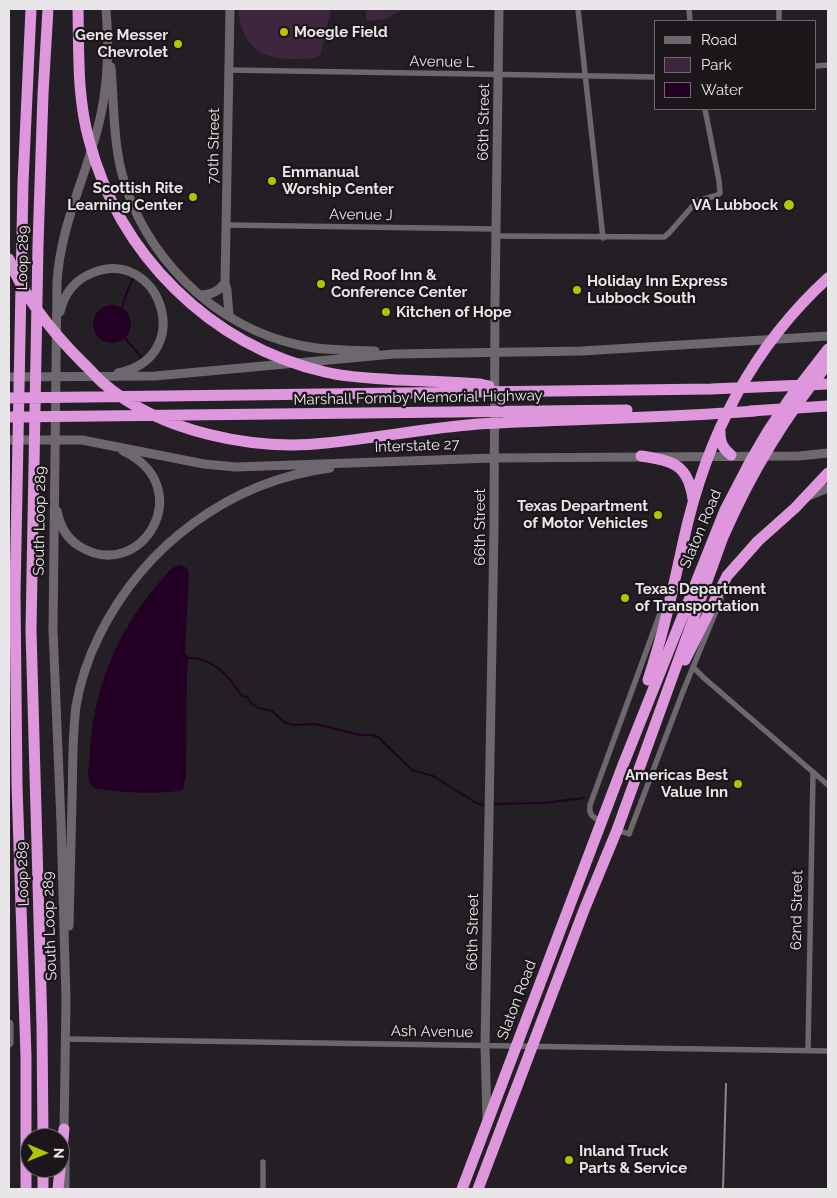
<!DOCTYPE html>
<style>
body{margin:0}
#map{position:relative;width:837px;height:1198px;overflow:hidden;background:#241f24;font-family:Raleway,sans-serif}
canvas{display:block}
.frame{position:absolute;inset:0;border:10px solid #e9e6e9;pointer-events:none}
.legend{position:absolute;left:654px;top:20px;width:162px;height:90px;box-sizing:border-box;background:#1a161a;border:1px solid #6d696d;margin:0;padding:6px 9px;list-style:none;font-size:15px;color:#e9e6e9}
.legend li{display:flex;align-items:center;gap:10px;height:25px}
.legend b{width:25px;border:1px solid #6d696d}
.north{position:absolute;left:20px;top:1128px;width:50px;height:50px;box-sizing:border-box;background:#1a161a;border:1px solid #6d696d;border-radius:50%;rotate:91deg;font-size:14px;font-weight:700;line-height:20px;text-align:center;color:#e9e6e9}
.north::after{content:'';display:block;margin:auto;width:18px;height:22px;background:#b1c500;clip-path:polygon(50% 0,100% 100%,50% 72%,0 100%)}
</style>
<div id="map">
<canvas width="837" height="1198"></canvas>
<div class="frame"></div>
<ul class="legend">
<li><b style="height:6px;background:#6d686d"></b>Road</li>
<li><b style="height:14px;background:#3e273e"></b>Park</li>
<li><b style="height:14px;background:#230024"></b>Water</li>
</ul>
<div class="north">N</div>
</div>
<script>
const g = document.querySelector('canvas').getContext('2d');
g.lineJoin = 'round';
function fillPath(path, color) {
  g.fillStyle = color;
  g.fill(path, 'evenodd');
}
function strokePath(path, color, width, dash) {
  g.strokeStyle = color;
  g.lineWidth = width;
  g.lineCap = dash ? 'butt' : 'round';
  g.setLineDash(dash || []);
  g.stroke(path);
}
function drawText(font, color, halo, rows, align = 'center') {
  g.font = font + ' Raleway,sans-serif';
  g.lineWidth = 4.5;
  g.setLineDash([]);
  g.textBaseline = 'middle';
  g.strokeStyle = halo;
  g.fillStyle = color;
  for (const [text, x, y, turn = 0] of rows) {
    g.save();
    g.translate(x, y);
    g.rotate((+turn || 0) * Math.PI / 180);
    g.textAlign = isNaN(turn) ? turn : align;
    if (halo) g.strokeText(text, 0, 0);
    g.fillText(text, 0, 0);
    g.restore();
  }
}
fillPath(new Path2D(`
 M238,9H331L320,56C310,59 299,59 288,59C254,57 242,41 238,9Z
 M365,9H403L385,19L367,21Z`), '#3e273e');
fillPath(new Path2D(`
 M93 324a19 19 0 1 1 38 0a19 19 0 1 1-38 0Z
 M181,565L187,568L189,573L185,653L191,658L188,660L187,670L186,774L183,789C167,796 112,792 94,788C85,780 89,766 90,755C92,692 117,631 158,584C165,576 171,566 181,565Z`), '#230024');
strokePath(new Path2D(`
 M122,307L127,292L133,278
 M125,338L142,358
 M191,658C213,658 231,679 242,696L247,697L251,703L258,708L272,711L285,723L293,725L315,724L360,735H372L378,737L412,770L433,776L478,804L486,805
 M492,804L543,803L584,798`), '#230024', 2);
strokePath(new Path2D(`
 M578,9L603,238
 M689,9L690,21
 M779,21V9
 M816,66L828,65
 M229,70L656,77
 M227,225L495,229
 M495,236L664,237L669,233L697,201L718,195L720,193L719,181L705,109
 M693,667L704,678L828,785
 M601,821C592,817 589,815 590,805L665,600
 M617,830L629,834L682,694L721,599
 M66,1039L828,1051
 M808,1050L813,772
 M263,1189V1162`), '#6d686d', 5.5);
strokePath(new Path2D(`
 M111,67C114,101 113,136 121,170C141,254 214,327 299,345C324,351 350,350 375,351
 M201,295C211,295 219,291 225,283
 M60,312C64,295 74,281 90,274C159,243 199,357 118,373
 M229,315L227,290L225,283L230,9
 M9,377L155,376L394,354L582,351L828,336
 M9,440H82L204,464L236,467L493,458L799,456L828,453
 M808,496L828,488
 M57,511C60,526 66,538 79,546C141,585 200,487 123,451
 M69,926C70,884 71,842 72,801C73,769 72,737 76,706C80,682 89,656 100,634C145,544 231,481 330,468
 M9,1024V1043
 M487,1119L485,1046L494,528L495,303L499,9
 M64,1134L66,999L61,823L53,630L57,283C60,226 86,177 99,123C108,87 109,46 106,9
 M65,1160V1189`), '#6d686d', 9);
strokePath(new Path2D(`
 M78,9C79,53 77,97 89,140C119,255 210,345 325,372C349,378 373,378 397,380C424,381 452,382 480,384L489,386
 M9,259C24,298 53,333 83,363C90,369 96,377 103,383C160,432 253,451 326,443C377,438 427,428 478,424C571,419 663,418 756,411
 M9,398L711,389L828,384
 M750,411L828,406
 M9,417L627,410
 M720,431C720,442 722,448 731,455
 M641,456C673,461 688,464 693,499
 M685,660L727,576L758,541L795,508L828,473
 M648,680C663,635 673,589 683,543C705,440 750,349 828,278
 M43,1138L42,1027L31,630L38,245L43,94L48,9
 M26,1189V1057L17,785L15,594L23,183L31,9
 M43,1189V1168
 M58,1189L64,1129
 M462,1189L623,765L725,510L751,460L768,431L790,398L828,349
 M478,1189L584,910L617,830L723,537C750,475 785,416 828,364`), '#de96dd', 11);
strokePath(new Path2D(`
 M723,1189L726,1084`), '#8c888c', 2);
for (const [x, y, r, color] of [
 [284,32,5,"#b1c500"],
 [178,44,5,"#b1c500"],
 [272,181,5,"#b1c500"],
 [193,197,5,"#b1c500"],
 [789,205,6,"#b1c500"],
 [321,284,5,"#b1c500"],
 [577,290,5,"#b1c500"],
 [386,312,5,"#b1c500"],
 [658,515,5,"#b1c500"],
 [625,598,5,"#b1c500"],
 [738,784,5,"#b1c500"],
 [569,1160,5,"#b1c500"]
]) {
  const dot = new Path2D();
  dot.arc(x, y, r, 0, 2 * Math.PI);
  g.fillStyle = color;
  g.fill(dot);
  strokePath(dot, '#1a161a', 2);
}
drawText('bold 15px', '#e9e6e9', '#1a161a', [
 ["Moegle Field",294,32],
 ["Gene Messer",168,35,"right"],
 ["Chevrolet",168,52,"right"],
 ["Emmanual",282,172],
 ["Worship Center",282,189],
 ["Scottish Rite",183,188,"right"],
 ["Learning Center",183,205,"right"],
 ["VA Lubbock",778,205,"right"],
 ["Red Roof Inn &",331,275],
 ["Conference Center",331,292],
 ["Holiday Inn Express",587,281],
 ["Lubbock South",587,298],
 ["Kitchen of Hope",396,312],
 ["Texas Department",648,506,"right"],
 ["of Motor Vehicles",648,523,"right"],
 ["Texas Department",635,589],
 ["of Transportation",635,606],
 ["Americas Best",728,775,"right"],
 ["Value Inn",728,792,"right"],
 ["Inland Truck",579,1151],
 ["Parts & Service",579,1168]
], 'left');
drawText('15px', '#e9e6e9', '#1a161a', [
 ["Avenue L",442,62,1],
 ["66th Street",484,122,-89],
 ["70th Street",214,146,-89],
 ["Avenue J",361,215,1],
 ["Loop 289",23,258,-89],
 ["Marshall Formby Memorial Highway",418,398,-1],
 ["Interstate 27",417,446,-2],
 ["South Loop 289",40,521,-89],
 ["66th Street",480,527,-90],
 ["Slaton Road",701,529,-67],
 ["Loop 289",23,874,-92],
 ["62nd Street",797,910,-89],
 ["South Loop 289",50,926,-92],
 ["66th Street",473,932,-89],
 ["Slaton Road",517,1000,-69],
 ["Ash Avenue",432,1032,1]
]);
</script>
